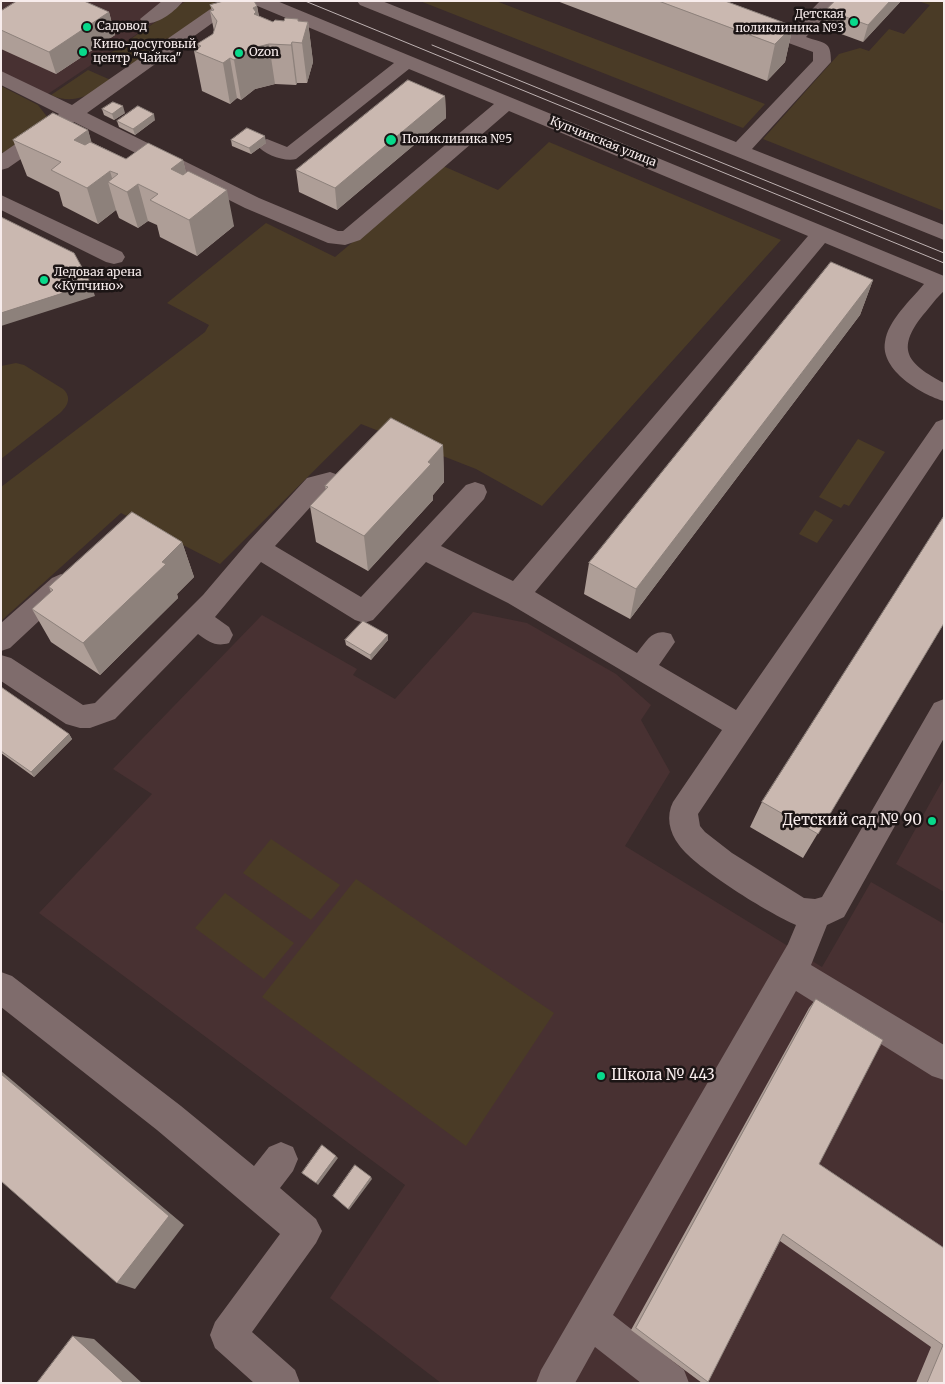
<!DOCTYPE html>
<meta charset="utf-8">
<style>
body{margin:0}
#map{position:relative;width:945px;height:1384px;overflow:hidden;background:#3a2b2b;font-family:Merriweather,serif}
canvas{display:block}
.frame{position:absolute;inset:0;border:2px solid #f7ecec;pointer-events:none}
</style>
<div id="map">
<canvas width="945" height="1384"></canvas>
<div class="frame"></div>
</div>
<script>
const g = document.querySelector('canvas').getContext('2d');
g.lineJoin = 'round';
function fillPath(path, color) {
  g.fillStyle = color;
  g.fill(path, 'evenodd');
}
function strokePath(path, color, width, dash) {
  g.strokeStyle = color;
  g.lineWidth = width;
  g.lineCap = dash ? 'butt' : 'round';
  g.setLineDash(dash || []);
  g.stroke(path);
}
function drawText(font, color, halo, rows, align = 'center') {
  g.font = font + ' Merriweather,serif';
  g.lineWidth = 5;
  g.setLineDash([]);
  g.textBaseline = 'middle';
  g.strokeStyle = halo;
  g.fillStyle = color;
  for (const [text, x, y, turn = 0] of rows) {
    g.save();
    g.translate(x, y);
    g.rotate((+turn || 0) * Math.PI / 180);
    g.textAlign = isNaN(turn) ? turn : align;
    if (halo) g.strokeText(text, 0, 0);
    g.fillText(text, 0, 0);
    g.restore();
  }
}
fillPath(new Path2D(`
 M1,1H186L39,100L1,81Z
 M473,612L527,623L616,674L651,705L641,720L670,772L625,846L822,967L871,882L944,924V1383H441L330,1298L405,1185L39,913L152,794L113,769L262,615L357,669L353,675L395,699Z
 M944,778V892L896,864Z`), '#483132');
fillPath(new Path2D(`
 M186,1H211L220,5L135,66L109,54Z
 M420,1H496L765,104L743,128Z
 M918,1H944V211L763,139L839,54L860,48L869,51L889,29L904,34L930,5Z
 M88,70L113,81C92,93 76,106 51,95Z
 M1,86L38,105L48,118L9,151L1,153Z
 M549,142L781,240L542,506L476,469L361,424L220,564L121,513L1,621V487L205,332L209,325L167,303L266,223L335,257L443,166L498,190Z
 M16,363L24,365L63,389C72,397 68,406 60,413L1,459V366Z
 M858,439L885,452L849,506L844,504L841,508L819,497Z
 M815,510L833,520L817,543L799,534Z
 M271,839L340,885L311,920L243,873Z
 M356,879L554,1013L466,1146L262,997Z
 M225,893L294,943L264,979L195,928Z`), '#4a3b26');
fillPath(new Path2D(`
 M162,1H183C175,12 156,26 143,23L140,19Z
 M222,1H243L87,113L259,198L338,231H343L494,104L409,69L296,159C285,162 264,155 257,145L260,141L267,139L287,147L394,63L255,5L252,1H277L944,276V291C937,297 930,307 923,315C895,350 908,364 944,383V401C922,395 880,370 885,342C888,320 911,300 924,284L825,243L535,592L637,653C648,639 653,628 671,634L675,642L659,665L736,710L936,422L944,419V447L698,814L700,826L705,832L732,853L804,898L815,899L822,897L934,703L944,699V738L844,917L827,925L811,965L944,1045V1080L932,1076L796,991L613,1315L684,1370L689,1383H641L595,1347L575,1383H536L541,1370L788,944L796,925C770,914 695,868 679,845C669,832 666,816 673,802L722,730L508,603L426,562L373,620L364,623L355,620L261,562L215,617L229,627L233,635L229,643C216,647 209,642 198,634L115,719L90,728H80L66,724L1,681V655L11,658L83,705L95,703L203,595L249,541L307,478L330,472L358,482L361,489L358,496C342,501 336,489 324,492L275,546L361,597L466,485L475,482L484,485L487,492L484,499L441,546L513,581L808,236L509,111L360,240L345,245L328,243L245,208L74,122L8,168L1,170V154L59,114L1,85V71L72,105Z
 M357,1H382L736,142L813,61V52L685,5L682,1H708L791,31L820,1H839L806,37C825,44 831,40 831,62L752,149L944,225V240L360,5Z
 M1,195L122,252L125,257L122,262L114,264L106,262L1,210Z
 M61,574L70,578L74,585L70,592L10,648L1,651V623L52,578Z
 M1,972L12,976L181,1106L254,1166L269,1147L281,1142L293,1147L298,1159L293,1171L280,1188L316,1219L322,1231L316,1243L252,1332L295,1370L300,1383H254L215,1348L210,1335L215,1322L280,1234L157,1130L1,1007Z`), '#7f6c6c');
strokePath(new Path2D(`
 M305,1L944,263
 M432,45L944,253`), '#beb2b2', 1);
fillPath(new Path2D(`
 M557,1H725L793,26L785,62L767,81Z
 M835,1H901L863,42L822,27L826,10Z
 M210,5L257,6L259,16L273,22L298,21L308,22L313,62L307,83H297L296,85L275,84L255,89L241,100L237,98L230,104L202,91L194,51L198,48L197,44L213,34L214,31L210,11L212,10Z
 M1,11L109,12L115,35L56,74L1,49Z
 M445,96L446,118L337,210L299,192L296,170Z
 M102,109L125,113L114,120L104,115Z
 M155,120L135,135L119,127L117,121Z
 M88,130L91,142L126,159L183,160L186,173L234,226L197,256L160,237L157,225L148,221L138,228L119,218L116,210L98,224L63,206L59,192L27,176L13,140Z
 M231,140L266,143L251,154L232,146Z
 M873,280L860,315L630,619L584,594L589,563Z
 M443,445L444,482L433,495V500L368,571L316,542L310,506L326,490L325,486Z
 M182,542L194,577L177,594L178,598L100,675L51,642L32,609L51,592L49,587Z
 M944,623L803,858L750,827L762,802Z
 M388,635V640L371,660L346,645L345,640Z
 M1,687L69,734L72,739L34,777L1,753Z
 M816,999L819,1164L944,1248V1383H916L931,1347L780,1241L708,1382L702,1383L631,1330L809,1008Z`), '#ae9e97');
fillPath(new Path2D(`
 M890,1H901L863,42L868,25Z
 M257,6L263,45L269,44L275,84L255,89L241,100L234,60L253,8Z
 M109,12L115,35L56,74L49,52Z
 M308,22L313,62L307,83L302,43Z
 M793,26L785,62L767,81L775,44Z
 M292,42L297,83L296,85L291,45Z
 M230,58L237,98L230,104L223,63Z
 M445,96L446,118L337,210L335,188Z
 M123,106L125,113L114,120L112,114Z
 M154,114L155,120L135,135L133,129Z
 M88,130L99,167L74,140Z
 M265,136L266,143L251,154L249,148Z
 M183,160L192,197L171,169Z
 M110,171L114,185L108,182L116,210L98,224L87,188Z
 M138,184L148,221L138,228L127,192Z
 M227,190L234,226L197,256L189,220Z
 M873,280L860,315L630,619L636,589Z
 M91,284L95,296L1,326V313Z
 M443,445L444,482L433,495V500L368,571L364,536L428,462Z
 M182,542L194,577L177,594L178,598L100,675L83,643L162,562Z
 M388,635V640L371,660L370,655Z
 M69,734L72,739L34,777L31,772Z
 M1,1071L184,1225L135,1289L117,1283L1,1074Z
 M336,1156L338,1158L318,1185L316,1183Z
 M371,1177L372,1179L349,1210L348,1209Z
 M73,1336L94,1339L142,1383H124Z`), '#8d817b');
const building = new Path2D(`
 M17,1H84L109,12L49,52L1,30V11Z
 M224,1H254L257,6L253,8L256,12L254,14L273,22L275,20L284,21L285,18L298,19V21L308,22L302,43L292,42L291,45L269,44L249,49L234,60L230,58L223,63L194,51L201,46L197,44L213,34L217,21L210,11L214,10L210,5Z
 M659,1H725L793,26L775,44Z
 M835,1H890L868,25L826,10Z
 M408,80L445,96L335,188L296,170Z
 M113,102L123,106L112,114L102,109Z
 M138,106L154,114L133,129L117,121Z
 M53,113L88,130L74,140L85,145L90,142L126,159L148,143L183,160L171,169L183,175L188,171L227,190L189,220L150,200L158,194L138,184L127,192L108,182L118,174L110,171L87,188L51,170L61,162L13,140Z
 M247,128L265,136L249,148L231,140Z
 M1,217L74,253L91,284L1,313Z
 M831,262L873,280L636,589L589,563Z
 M391,418L443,445L428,462L431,464L364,536L310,506L328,487L325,486Z
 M132,512L182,542L162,562L166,564L83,643L32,609L53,590L49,587Z
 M944,516V623L818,834L762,802Z
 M363,621L388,635L370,655L345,640Z
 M1,687L69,734L31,772L1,751Z
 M816,999L883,1040L819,1164L944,1248V1383H927L943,1345L783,1234L708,1382L636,1328Z
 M1,1074L169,1216L117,1283L1,1181Z
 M322,1145L336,1156L316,1183L302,1173Z
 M355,1165L371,1177L348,1209L333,1196Z
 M73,1336L124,1383H37Z`);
fillPath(building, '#cab8b0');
strokePath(building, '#8d817b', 1);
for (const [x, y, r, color] of [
 [854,22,5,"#08d98b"],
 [87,27,5,"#08d98b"],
 [83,52,5,"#08d98b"],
 [239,53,5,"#08d98b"],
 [391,140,6,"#08d98b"],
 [44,280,5,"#08d98b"],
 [932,821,5,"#08d98b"],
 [601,1076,5,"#08d98b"]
]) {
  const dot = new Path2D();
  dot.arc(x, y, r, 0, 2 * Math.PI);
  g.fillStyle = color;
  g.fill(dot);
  strokePath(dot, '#1c1515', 2);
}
drawText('12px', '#f7ecec', '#1c1515', [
 ["Детская",844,15,"right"],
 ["поликлиника №3",844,29,"right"],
 ["Садовод",97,27],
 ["Кино-досуговый",93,45],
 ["центр \"Чайка\"",93,59],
 ["Ozon",249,53],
 ["Поликлиника №5",402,140],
 ["Ледовая арена",54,273],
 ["«Купчино»",54,287]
], 'left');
drawText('12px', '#f7ecec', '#1c1515', [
 ["Купчинская улица",603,142,22]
]);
drawText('15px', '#f7ecec', '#1c1515', [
 ["Детский сад № 90",922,821],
 ["Школа № 443",611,1076,"left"]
], 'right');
</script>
